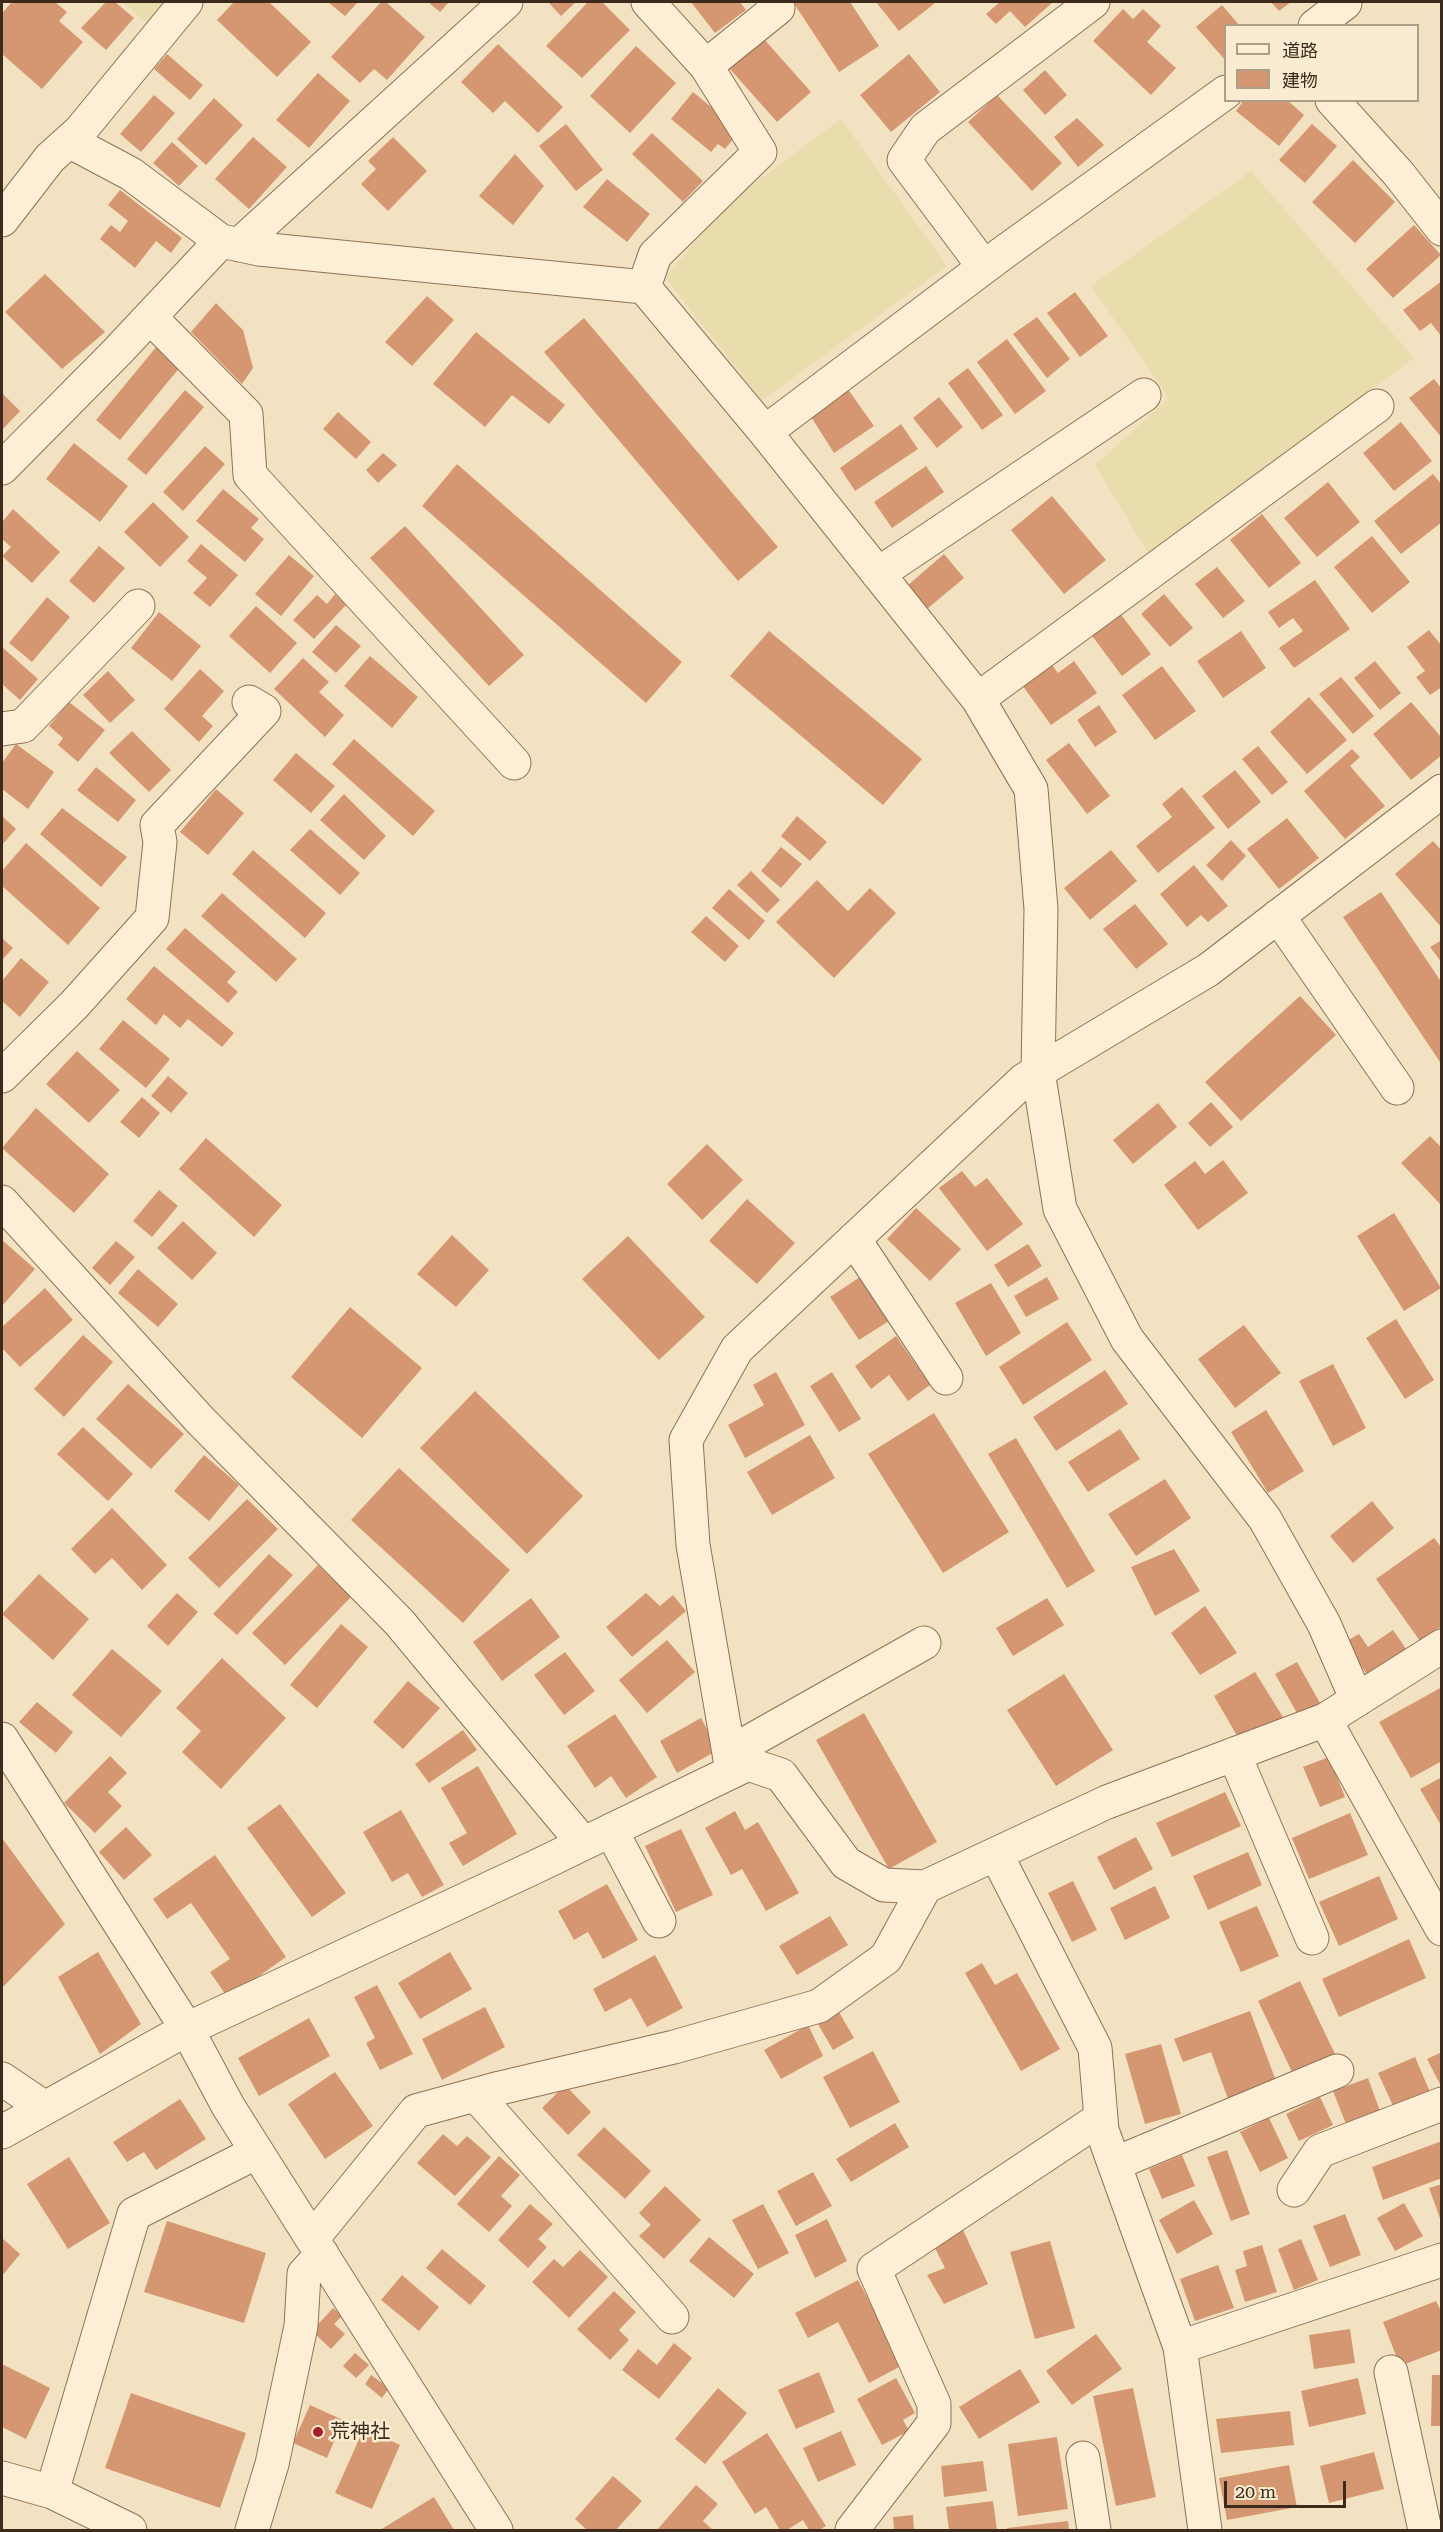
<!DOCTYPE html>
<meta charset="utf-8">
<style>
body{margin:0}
#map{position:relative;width:1443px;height:2532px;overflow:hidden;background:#f3e2c1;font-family:"Roboto Serif","Noto Sans JP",serif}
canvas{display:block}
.frame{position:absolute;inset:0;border:3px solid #3c2a1c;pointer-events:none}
.legend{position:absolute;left:1224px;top:24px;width:195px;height:78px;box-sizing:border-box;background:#f9ecd1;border:2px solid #ad9e89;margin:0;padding:8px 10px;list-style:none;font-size:18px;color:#3c2a1c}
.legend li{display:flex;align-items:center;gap:12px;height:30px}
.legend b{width:30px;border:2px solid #ad9e89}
.scale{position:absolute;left:1224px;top:2481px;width:122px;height:27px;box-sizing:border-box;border:3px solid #3c2a1c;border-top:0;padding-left:8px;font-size:18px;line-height:21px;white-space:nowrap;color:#3c2a1c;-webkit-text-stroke:4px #f9ecd1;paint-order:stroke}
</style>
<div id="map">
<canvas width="1443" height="2532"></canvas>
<div class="frame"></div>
<ul class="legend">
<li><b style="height:8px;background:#fcefd5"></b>道路</li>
<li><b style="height:16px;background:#d59772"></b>建物</li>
</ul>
<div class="scale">20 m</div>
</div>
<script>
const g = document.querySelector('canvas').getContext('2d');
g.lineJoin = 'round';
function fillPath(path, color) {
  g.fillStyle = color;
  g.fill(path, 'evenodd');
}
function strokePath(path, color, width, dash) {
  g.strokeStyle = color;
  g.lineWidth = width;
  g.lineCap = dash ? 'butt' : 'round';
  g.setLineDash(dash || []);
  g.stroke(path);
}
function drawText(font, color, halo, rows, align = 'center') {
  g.font = font + ' "Roboto Serif","Noto Sans JP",serif';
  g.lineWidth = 5;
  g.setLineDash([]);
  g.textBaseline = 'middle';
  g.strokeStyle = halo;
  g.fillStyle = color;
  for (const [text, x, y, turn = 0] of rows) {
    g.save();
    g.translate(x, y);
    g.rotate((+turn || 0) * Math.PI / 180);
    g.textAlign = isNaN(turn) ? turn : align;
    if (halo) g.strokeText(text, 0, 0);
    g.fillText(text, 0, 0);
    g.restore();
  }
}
fillPath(new Path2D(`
 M123,2H165L149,25Z
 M841,119L947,266L762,400L665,278L725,205Z
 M1251,171L1414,358L1149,554L1095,465L1169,398L1091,286Z`), '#e9ddad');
fillPath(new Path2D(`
 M12,2H55L67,12L59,21L83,42L42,89L2,54V13Z
 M106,2H115L134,18L106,50L81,28Z
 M234,2H269L311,42L277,77L217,20Z
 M328,2H358L345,16Z
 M381,2H386L425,37L387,80L374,69L360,83L331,57Z
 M428,2H449L440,12Z
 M548,2H576L561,16Z
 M588,2H602L630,30L582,78L546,46Z
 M691,2H740L746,10L715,33Z
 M793,2H850L879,46L839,72Z
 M876,2H932L934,4L899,31Z
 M1000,2H1053L1025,27L1010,11L996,24L986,14Z
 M1271,2H1291L1279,11Z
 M1222,5L1240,26H1226V61L1196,27Z
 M1123,9L1133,19L1143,9L1161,26L1147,42L1176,68L1151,95L1093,41Z
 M764,39L811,92L777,122L730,69Z
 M498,44L563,107L538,133L505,101L493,113L461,82Z
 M636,46L676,83L630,133L590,96Z
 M167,54L203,85L190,100L154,69Z
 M909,54L940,92L891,132L860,95Z
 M1045,70L1067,95L1045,115L1023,90Z
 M318,73L350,101L309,148L276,120Z
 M693,92L740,131L725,149L718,144L711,152L671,119Z
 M154,95L175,113L141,152L120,134Z
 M997,95L1062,163L1032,191L968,122Z
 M214,98L243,125L206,165L177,139Z
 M1244,100H1287L1304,115L1279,146L1236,111Z
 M1077,118L1104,145L1078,167L1054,137Z
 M566,124L603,170L576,191L539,146Z
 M1312,124L1337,146L1305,183L1279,160Z
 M652,133L703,181L683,202L632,154Z
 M253,137L287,167L249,209L215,179Z
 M393,137L427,171L388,211L361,184L376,169L368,161Z
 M172,142L198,166L179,186L153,163Z
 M515,154L544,186L513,225L479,196Z
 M1353,160L1395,202L1355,243L1312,202Z
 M607,179L650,214L627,242L583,207Z
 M120,190L182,238L171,253L156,241L135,268L100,239L111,225L120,232L128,221L108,205Z
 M1414,225L1441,255L1393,298L1366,269Z
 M45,274L105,332L62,369L5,312Z
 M1442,281V337L1431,323L1420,331L1403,310Z
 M1075,292L1108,336L1080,357L1047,313Z
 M427,296L454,320L412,366L385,342Z
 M216,303L243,330L253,368L242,384L191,332Z
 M1037,317L1070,359L1047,378L1013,334Z
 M584,318L778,547L738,581L544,352Z
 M476,332L565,405L549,424L512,395L485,427L433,384Z
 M1007,339L1046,391L1015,414L977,362Z
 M157,346L181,366L120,440L96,420Z
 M968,368L1003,415L982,430L948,383Z
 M1434,379L1442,389V438L1409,398Z
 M847,388L874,426L834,453L808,412Z
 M185,390L204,407L146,475L127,459Z
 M2,393L20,411L2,430Z
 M939,397L963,427L937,448L913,418Z
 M338,412L371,442L356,459L323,429Z
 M1401,422L1432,461L1394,491L1363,453Z
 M901,424L918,449L855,491L840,468Z
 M74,443L128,486L100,522L46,479Z
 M205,446L225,464L183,511L163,492Z
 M383,453L397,465L378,483L366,470Z
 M457,464L682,662L646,703L422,506Z
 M926,466L944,492L892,528L874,502Z
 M1433,474L1442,485V522L1401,554L1374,521Z
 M1328,482L1360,522L1317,557L1284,518Z
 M223,489L259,519L251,528L264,539L245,562L196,521Z
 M1052,496L1106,560L1064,594L1011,530Z
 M153,502L189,537L160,567L124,532Z
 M13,509L60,552L32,583L2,556L11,547L2,539V522Z
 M1262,514L1301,563L1269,588L1230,540Z
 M405,526L524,655L489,686L370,558Z
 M1372,536L1410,582L1372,613L1334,567Z
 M201,544L238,575L210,607L193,593L207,578L187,561Z
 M99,546L125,568L94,603L69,581Z
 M944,554L964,578L927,609L907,586Z
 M289,555L314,576L281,616L255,594Z
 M1217,567L1245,601L1223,618L1195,584Z
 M1315,580L1350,629L1294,668L1279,648L1303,631L1293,618L1279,628L1268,612Z
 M335,594L346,605L314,639L293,620L317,595L327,604Z
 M1164,594L1193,628L1170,647L1141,614Z
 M47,597L70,617L32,662L9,643Z
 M256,606L297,643L270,673L229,636Z
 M159,612L201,646L172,681L131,648Z
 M1119,612L1151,654L1122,676L1090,633Z
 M336,625L361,646L336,673L312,652Z
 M1429,630L1442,646V687L1430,695L1416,677L1425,671L1407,647Z
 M769,631L922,759L883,805L730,676Z
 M1241,631L1266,668L1223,698L1197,661Z
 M2,647L38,679L20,700L2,684Z
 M370,656L418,697L392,728L344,686Z
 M303,658L329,682L319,692L344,715L325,737L274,689Z
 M1049,661L1058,673L1074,661L1097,693L1051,725L1020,682Z
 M1375,661L1401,693L1380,710L1354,678Z
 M1162,666L1196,711L1155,740L1122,695Z
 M200,669L224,691L202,716L213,726L199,742L164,709Z
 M108,671L135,700L110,723L83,695Z
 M1341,677L1374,716L1353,734L1319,694Z
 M1309,697L1347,740L1307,774L1270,732Z
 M69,702L105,730L78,762L58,745L63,738L49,726Z
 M1411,702L1442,738V755L1411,780L1373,734Z
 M1099,705L1117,732L1095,747L1077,720Z
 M132,731L171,770L149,792L109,753Z
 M354,739L435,811L413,836L332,764Z
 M1069,743L1110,796L1087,814L1046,760Z
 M16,744L54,772L28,809L2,789V763Z
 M1258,746L1288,782L1272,795L1242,759Z
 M1352,749L1360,757L1350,766L1385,806L1345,839L1304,791Z
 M296,753L335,786L311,813L273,780Z
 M96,767L136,800L118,822L77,790Z
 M1235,770L1261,802L1228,829L1202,796Z
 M1182,787L1215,828L1158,873L1136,846L1172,817L1162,804Z
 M216,789L244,813L208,855L180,832Z
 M344,794L386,836L364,860L320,820Z
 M62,808L127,857L101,887L40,834Z
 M2,816L16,829L2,845Z
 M797,816L827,842L810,861L781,836Z
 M1287,818L1319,858L1279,889L1247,849Z
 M310,829L360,873L340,895L290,850Z
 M1231,840L1246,856L1222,881L1206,865Z
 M1433,841L1442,851V928L1395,874Z
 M26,843L100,908L68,945L2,886V871Z
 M781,847L802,864L781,888L761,871Z
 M253,850L326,913L305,938L232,874Z
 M1111,850L1137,881L1090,920L1064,888Z
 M1194,865L1228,906L1208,922L1201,915L1187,927L1160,894Z
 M751,871L780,900L767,913L737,885Z
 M817,880L848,911L870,888L896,913L834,978L776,922Z
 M729,889L765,921L749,940L712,908Z
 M1381,892L1442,983V1065L1343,917Z
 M222,893L297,959L276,982L201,916Z
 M1135,904L1168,944L1136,969L1103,929Z
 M706,916L739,946L725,962L691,932Z
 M185,928L236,972L227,982L238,992L228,1003L166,949Z
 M2,938L13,948L2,960Z
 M1442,940V963L1430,947Z
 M21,958L49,982L20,1017L2,1001V981Z
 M154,966L234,1033L222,1047L188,1019L180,1028L164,1014L156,1025L126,999Z
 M1300,996L1336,1035L1241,1121L1205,1082Z
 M123,1020L170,1059L146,1088L99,1049Z
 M77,1051L120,1090L89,1123L46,1084Z
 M168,1076L188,1093L171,1113L151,1096Z
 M142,1097L160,1113L139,1138L120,1122Z
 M1211,1102L1233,1127L1210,1147L1188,1123Z
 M1158,1103L1177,1127L1133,1164L1113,1140Z
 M36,1108L109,1174L74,1213L2,1148Z
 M1430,1136L1442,1148V1206L1401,1163Z
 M206,1138L282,1205L254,1237L179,1169Z
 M707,1144L743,1180L702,1220L667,1184Z
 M1223,1160L1248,1193L1198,1230L1164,1185L1195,1161L1205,1174Z
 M962,1171L975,1187L987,1178L1023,1224L987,1251L939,1188Z
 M159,1190L178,1206L152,1237L133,1221Z
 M747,1199L795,1243L757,1284L709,1241Z
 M916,1208L961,1249L930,1281L887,1239Z
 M1394,1213L1441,1288L1404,1311L1357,1236Z
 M183,1221L217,1253L192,1280L157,1248Z
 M452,1235L489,1270L456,1307L417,1274Z
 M628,1236L705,1317L659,1360L582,1279Z
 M2,1240L35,1269L2,1306Z
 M116,1241L135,1257L110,1285L92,1268Z
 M1028,1244L1042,1266L1008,1287L994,1265Z
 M138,1269L178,1304L158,1327L118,1293Z
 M863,1275L892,1319L859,1340L830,1297Z
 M1047,1277L1059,1299L1026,1317L1014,1296Z
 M991,1283L1021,1333L986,1356L955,1303Z
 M45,1288L73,1320L20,1367L2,1348V1327Z
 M350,1307L422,1368L362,1438L291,1377Z
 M1396,1319L1434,1380L1405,1399L1366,1338Z
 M1067,1322L1092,1360L1023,1405L999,1367Z
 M1244,1325L1281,1373L1235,1408L1198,1359Z
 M83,1335L113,1362L64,1417L34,1389Z
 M896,1336L930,1385L908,1401L889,1375L871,1389L855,1366Z
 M1333,1364L1366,1428L1333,1446L1299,1381Z
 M1105,1370L1128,1404L1056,1451L1033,1417Z
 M776,1372L805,1425L745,1458L728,1425L764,1405L753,1385Z
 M832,1372L861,1419L839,1432L810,1386Z
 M128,1384L184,1434L151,1469L96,1419Z
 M475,1391L583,1496L527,1554L420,1448Z
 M1266,1410L1304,1471L1268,1493L1231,1432Z
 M934,1413L1009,1532L943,1573L868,1454Z
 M83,1427L133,1474L108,1501L57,1454Z
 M1120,1429L1140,1459L1088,1492L1068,1462Z
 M810,1435L835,1478L772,1515L747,1472Z
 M1016,1438L1095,1571L1067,1588L988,1454Z
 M204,1455L239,1485L209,1521L174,1491Z
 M399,1468L510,1570L463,1623L351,1520Z
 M1165,1479L1191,1518L1136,1556L1108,1514Z
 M247,1499L278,1529L219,1588L188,1558Z
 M1372,1501L1394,1528L1353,1563L1330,1536Z
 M112,1508L167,1565L142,1590L112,1558L95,1574L71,1549Z
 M1434,1538L1442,1548V1626L1420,1641L1376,1579Z
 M1174,1549L1200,1591L1155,1616L1131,1567Z
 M269,1554L293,1575L237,1635L213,1614Z
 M318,1565L351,1597L285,1665L252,1633Z
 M39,1574L89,1619L53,1660L2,1614Z
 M177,1593L198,1612L168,1646L147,1626Z
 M646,1593L660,1606L673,1595L686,1611L632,1657L606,1627Z
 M531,1598L560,1637L502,1681L473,1642Z
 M1047,1598L1064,1625L1013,1656L996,1628Z
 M1205,1606L1237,1653L1200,1675L1171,1633Z
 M341,1624L368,1647L317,1708L290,1685Z
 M1393,1630L1409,1653L1370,1679L1345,1642L1359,1634L1368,1647Z
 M667,1640L695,1672L647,1713L619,1680Z
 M112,1649L162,1691L121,1737L72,1695Z
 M565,1652L595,1691L564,1715L534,1675Z
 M222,1658L286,1718L221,1789L182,1752L201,1731L176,1708Z
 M1297,1662L1320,1703L1298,1715L1275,1674Z
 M1255,1672L1283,1717L1240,1741L1214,1696Z
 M1064,1674L1113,1750L1056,1786L1007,1710Z
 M408,1681L440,1708L403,1749L373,1722Z
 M1442,1687V1761L1411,1778L1379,1722Z
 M37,1702L73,1732L56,1753L19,1722Z
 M864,1713L937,1842L889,1869L816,1740Z
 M615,1714L657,1777L626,1798L611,1776L595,1788L567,1746Z
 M701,1718L718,1750L677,1773L660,1741Z
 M463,1730L477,1750L429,1783L415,1764Z
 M110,1756L127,1773L108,1792L122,1806L95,1833L64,1803Z
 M1329,1757L1345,1797L1320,1807L1303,1767Z
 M478,1766L517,1834L463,1866L449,1843L467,1833L441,1788Z
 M1442,1777V1827L1420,1789Z
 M1225,1792L1241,1826L1172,1857L1156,1823Z
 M280,1804L346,1893L312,1917L247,1828Z
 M401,1810L444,1885L422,1897L408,1873L392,1882L363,1832Z
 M735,1811L745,1830L758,1822L799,1893L766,1911L742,1869L731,1875L705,1828Z
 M1350,1813L1368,1855L1309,1879L1292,1838Z
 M126,1827L152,1855L124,1880L99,1852Z
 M681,1829L713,1895L676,1912L645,1846Z
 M1136,1837L1153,1869L1114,1890L1097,1857Z
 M2,1838L65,1924L2,1988Z
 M1248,1852L1262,1885L1208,1910L1193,1876Z
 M215,1855L286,1957L228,1998L210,1972L230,1959L191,1903L167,1919L153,1899Z
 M1379,1876L1398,1919L1339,1946L1319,1902Z
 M1073,1881L1097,1930L1072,1942L1048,1893Z
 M607,1884L638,1940L603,1959L588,1932L574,1940L558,1911Z
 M1155,1886L1170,1918L1125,1940L1110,1908Z
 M1257,1906L1279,1956L1241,1972L1219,1922Z
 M830,1916L848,1945L797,1975L779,1946Z
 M1409,1939L1426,1978L1339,2017L1322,1979Z
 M98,1952L141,2024L100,2054L58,1977Z
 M450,1952L472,1989L420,2019L398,1983Z
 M655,1955L683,2008L647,2027L631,1998L605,2012L593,1989Z
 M982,1963L995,1985L1017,1973L1060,2049L1021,2071L965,1973Z
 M1300,1981L1335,2054L1293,2074L1258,2001Z
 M377,1985L413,2054L380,2070L366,2043L375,2038L354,1997Z
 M485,2007L505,2047L442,2080L422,2039Z
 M836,2007L854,2038L833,2050L815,2019Z
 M1250,2011L1276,2081L1228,2099L1211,2052L1183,2062L1174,2039Z
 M309,2018L330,2056L259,2096L238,2058Z
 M808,2025L823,2056L781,2079L764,2050Z
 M1161,2044L1181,2114L1145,2124L1125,2054Z
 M873,2051L900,2102L850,2128L823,2077Z
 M1442,2052V2088L1427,2059Z
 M1415,2057L1430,2092L1394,2108L1378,2073Z
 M335,2072L373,2126L325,2159L288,2104Z
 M1368,2078L1380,2111L1346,2124L1333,2091Z
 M565,2085L591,2112L568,2135L542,2108Z
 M1320,2097L1333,2125L1299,2141L1286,2114Z
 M180,2099L206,2139L156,2170L144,2152L127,2162L113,2142Z
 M1269,2118L1288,2158L1260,2172L1240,2132Z
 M895,2123L909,2147L851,2182L836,2159Z
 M604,2127L651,2171L625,2199L577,2155Z
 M443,2134L457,2146L467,2136L491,2157L455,2196L417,2163Z
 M1442,2141V2178L1383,2200L1372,2167Z
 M1227,2150L1250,2214L1231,2221L1207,2157Z
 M1182,2155L1195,2186L1162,2199L1149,2169Z
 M499,2156L520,2175L501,2196L512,2206L489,2232L457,2204Z
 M69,2157L110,2223L68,2249L27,2184Z
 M813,2172L832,2206L796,2226L777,2191Z
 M1442,2184V2221H1441L1429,2188Z
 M665,2186L701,2220L664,2259L639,2236L651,2225L639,2213Z
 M1194,2200L1213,2234L1177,2254L1159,2220Z
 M1404,2203L1423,2236L1395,2251L1377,2218Z
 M530,2204L553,2224L538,2239L547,2247L528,2268L498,2240Z
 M763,2204L789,2253L758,2269L732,2220Z
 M1345,2214L1361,2255L1330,2267L1313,2226Z
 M827,2219L847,2261L815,2278L795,2235Z
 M167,2221L266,2253L244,2323L144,2292Z
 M963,2230L988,2284L944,2304L927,2275L945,2268L933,2244Z
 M709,2237L754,2274L734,2298L689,2261Z
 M2,2238L20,2254L2,2276Z
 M1301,2239L1318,2280L1294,2290L1278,2249Z
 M1050,2241L1075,2328L1035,2339L1010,2252Z
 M1262,2245L1277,2292L1245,2302L1235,2270L1247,2266L1243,2251Z
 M442,2249L486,2286L470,2305L426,2268Z
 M580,2250L608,2277L569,2318L532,2282L554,2259L563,2267Z
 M1218,2265L1234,2308L1195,2321L1180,2279Z
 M402,2275L439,2307L419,2331L381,2300Z
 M858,2280L903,2365L869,2383L838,2322L808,2338L795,2313Z
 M614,2291L636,2312L619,2330L629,2340L610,2360L577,2329Z
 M1436,2301L1442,2313V2350L1400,2366L1383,2322Z
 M333,2308L342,2316L334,2324L345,2334L331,2349L312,2331Z
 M1350,2329L1355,2363L1314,2369L1309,2335Z
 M1096,2334L1122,2369L1072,2405L1046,2371Z
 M674,2343L692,2358L659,2399L622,2370L638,2349L657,2365Z
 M355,2353L369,2365L356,2378L343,2366Z
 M2,2364L50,2388L26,2439L2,2427Z
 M1020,2369L1040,2402L979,2439L959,2407Z
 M819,2372L835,2412L796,2429L778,2390Z
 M371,2375L389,2388L382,2398L365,2384Z
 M1432,2375H1442V2426H1431Z
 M896,2378L915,2413L903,2420L909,2431L882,2445L857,2399Z
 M1358,2378L1366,2414L1309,2427L1301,2391Z
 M718,2388L747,2413L705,2464L675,2439Z
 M1133,2388L1156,2497L1116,2506L1093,2396Z
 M131,2393L246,2433L220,2508L105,2468Z
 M310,2405L343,2420L327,2458L293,2443Z
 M1290,2411L1294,2445L1221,2453L1216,2419Z
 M364,2428L400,2445L372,2509L335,2493Z
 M841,2431L856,2465L818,2482L803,2448Z
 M767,2433L826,2526L819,2530H809L803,2520L787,2530H780L766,2507L755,2514L722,2462Z
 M1057,2437L1068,2509L1018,2516L1008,2444Z
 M1374,2452L1384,2489L1329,2503L1320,2466Z
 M983,2461L987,2491L944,2497L941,2466Z
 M1289,2465L1297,2507L1227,2520L1219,2478Z
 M613,2476L642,2501L616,2530H587L575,2519Z
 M696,2485L718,2504L703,2521L713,2530H657Z
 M434,2497L454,2530H380Z
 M993,2501L997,2530H949L946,2507Z
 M913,2515L914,2530H894L893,2517Z
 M1068,2521L1069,2530H1007V2528Z`), '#d59772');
const street = new Path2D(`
 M1315,26L1345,3
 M706,66L778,8L773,2
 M1332,100L1398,173L1442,229
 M69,141L131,174L221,241
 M2,220L50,158L80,131L186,2
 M239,245L506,2
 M984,267L904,160L925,129L1093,2
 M644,287L655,255L760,152L706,66L648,2
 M150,317L246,414L250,475L514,763
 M765,432L1003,253L1226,92
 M2,468L117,352L221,241L259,249L644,287L765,432L978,699L1031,789L1041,909L1038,1071L1060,1209L1127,1339L1265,1519L1324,1624L1357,1700
 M878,574L1144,395
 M978,699L1377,406
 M2,729L23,726L138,606
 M1278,916L1397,1088
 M2,1076L74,1005L152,918L160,842L157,825L264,711L249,702
 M2,1202L200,1420L399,1622L583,1843
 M854,1239L946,1378
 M1325,1720L1442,1929
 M2,1739L187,2029L228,2106L496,2530
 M729,1753L924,1643
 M1234,1754L1312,1938
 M732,1771L693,1545L686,1440L737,1349L1024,1080L1208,970L1442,791
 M611,1830L659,1921
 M996,1854L1095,2048L1102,2130L1180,2347L1205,2530
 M2,2079L45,2108
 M476,2095L672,2317
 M2,2132L187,2029L533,1868L748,1764L781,1775L846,1863L884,1885L925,1887L1107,1802L1325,1720L1442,1646
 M1114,2164L1337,2071
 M1294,2190L1320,2151L1442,2104
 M312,2239L416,2111L500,2088L674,2047L819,2006L886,1958L925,1887
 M1180,2347L1442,2260
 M1391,2372L1425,2530
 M1083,2458L1094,2530
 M2,2478L52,2492L130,2530
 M52,2492L134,2214L257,2152
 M252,2530L272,2464L301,2326L304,2274L322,2254
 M852,2530L934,2423V2404L874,2269L1101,2118`);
strokePath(street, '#8e7156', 35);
strokePath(street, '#fcefd5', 33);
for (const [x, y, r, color] of [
 [318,2432,6,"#a41f26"]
]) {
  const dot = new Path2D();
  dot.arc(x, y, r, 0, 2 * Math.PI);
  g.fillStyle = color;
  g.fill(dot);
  strokePath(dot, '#f9ecd1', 2);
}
drawText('20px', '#3c2a1c', '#f9ecd1', [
 ["荒神社",330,2432]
], 'left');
</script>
